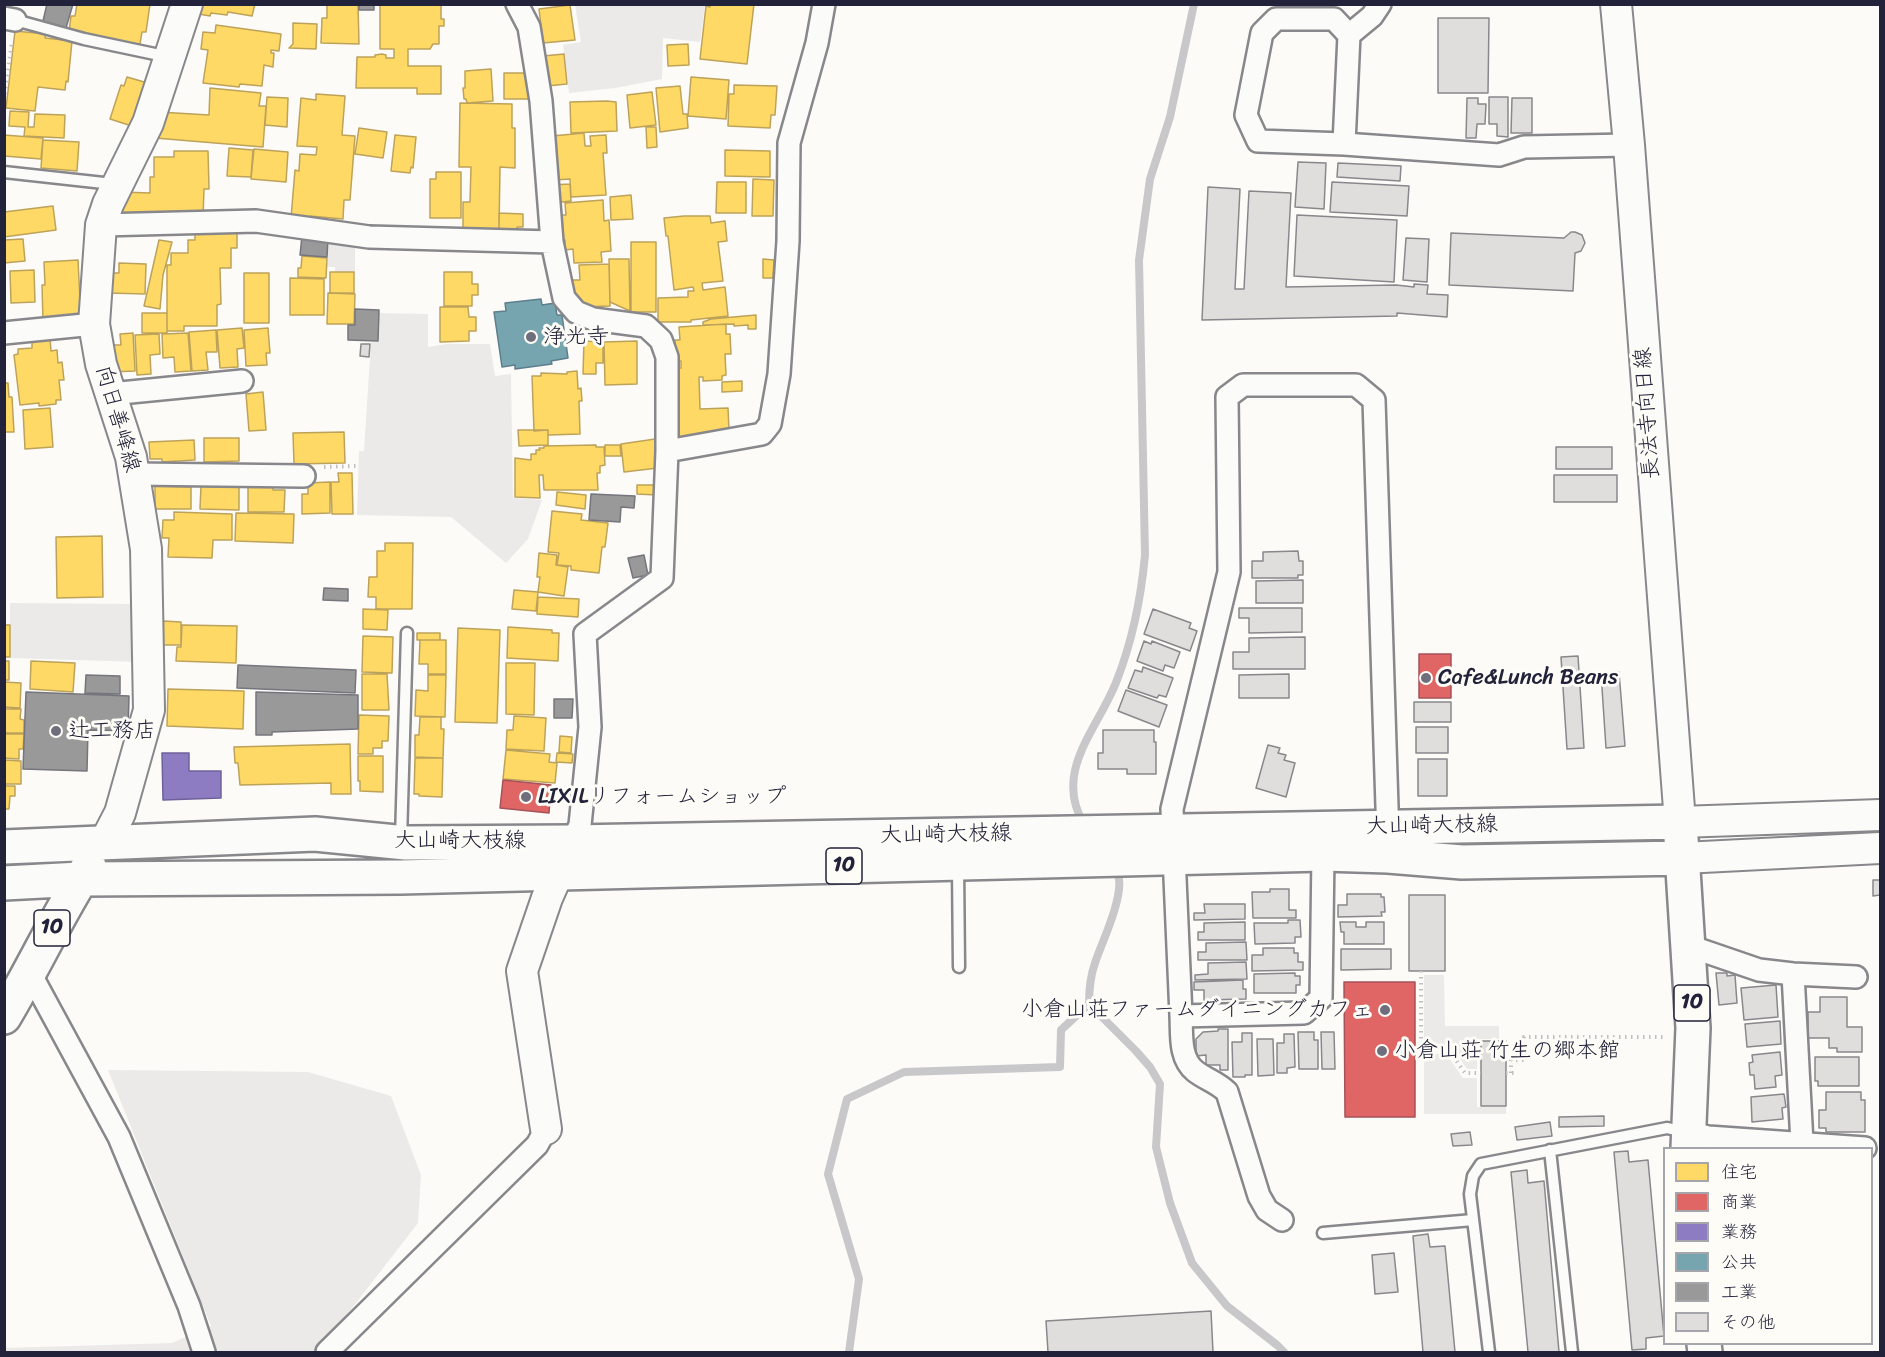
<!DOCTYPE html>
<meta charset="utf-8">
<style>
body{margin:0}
#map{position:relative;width:1885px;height:1357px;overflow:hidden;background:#fcfbf8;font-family:Sriracha,"Klee One",sans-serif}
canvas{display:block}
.frame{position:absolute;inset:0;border:6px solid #22223b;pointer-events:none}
.legend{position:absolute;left:1663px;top:1147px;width:210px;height:198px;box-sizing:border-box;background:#fdfcf7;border:2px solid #a5a5ac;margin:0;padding:8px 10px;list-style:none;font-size:18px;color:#22223b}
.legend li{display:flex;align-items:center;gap:12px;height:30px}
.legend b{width:30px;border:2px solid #a5a5ac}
</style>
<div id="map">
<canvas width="1885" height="1357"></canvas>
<div class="frame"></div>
<ul class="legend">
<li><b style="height:16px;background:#ffd966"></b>住宅</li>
<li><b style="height:16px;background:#e06666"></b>商業</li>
<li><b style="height:16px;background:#8e7cc3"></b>業務</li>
<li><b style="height:16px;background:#76a5af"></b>公共</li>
<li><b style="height:16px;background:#999"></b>工業</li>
<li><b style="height:16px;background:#dfdedd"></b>その他</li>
</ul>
</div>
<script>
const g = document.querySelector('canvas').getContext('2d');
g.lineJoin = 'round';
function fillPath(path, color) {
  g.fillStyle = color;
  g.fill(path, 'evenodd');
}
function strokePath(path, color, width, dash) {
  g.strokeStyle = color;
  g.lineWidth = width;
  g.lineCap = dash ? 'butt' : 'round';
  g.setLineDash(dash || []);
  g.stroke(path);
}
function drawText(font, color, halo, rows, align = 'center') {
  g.font = font + ' Sriracha,"Klee One",sans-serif';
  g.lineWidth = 6;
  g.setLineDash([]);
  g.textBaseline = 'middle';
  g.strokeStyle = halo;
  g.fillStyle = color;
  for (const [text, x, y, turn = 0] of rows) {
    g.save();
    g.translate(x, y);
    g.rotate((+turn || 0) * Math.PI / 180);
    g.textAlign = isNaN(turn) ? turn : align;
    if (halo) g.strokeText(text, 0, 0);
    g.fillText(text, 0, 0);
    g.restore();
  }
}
fillPath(new Path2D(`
 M575,5H705L700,42L663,38L662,79L615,88L569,93L563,45L581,42Z
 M329,236L347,239L355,247V272H335V267H327Z
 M379,313L428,314V347L446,344H490L495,376L511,374L513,498L542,500L528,539L506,563L451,517L357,515L359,451H364L371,342H378Z
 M10,603L139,604L141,662L10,658Z
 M1424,975H1444L1445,1026H1499V1039H1477V1069H1467L1451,1045H1424Z
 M1424,1054H1446L1463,1078H1477V1107H1506V1114H1424Z
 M108,1070L308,1072L391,1096L421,1175L418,1223L318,1352H5L4,1348L172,1343L211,1326Z`), '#ebeae8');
const homes = new Path2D(`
 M77,4H150L146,32H142L140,44L87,38V34L69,32L71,16H75Z
 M194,4H255L252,16L228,12L227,15L211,13L210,16L193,13Z
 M327,4H358L359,44L321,43L322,18H327Z
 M380,4H441V19H444V26H439V44H433L430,49H408V66H441V94H417V88H356L357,57H375V55L382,54L386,55V58H394V49H380Z
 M710,4H754L747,64L700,59L706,6L710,7Z
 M570,5L575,40L543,43L539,9Z
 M293,23L317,24L316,49L289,48L293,44Z
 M216,25L281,34L279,51L271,50V53H274L273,67L264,65L262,86L240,84L239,87L203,83L208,50L201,49L203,32L215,33Z
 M15,31L46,34L45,38L72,41L68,82L66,81L65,90L38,87L35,111L6,108Z
 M688,44L689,65L668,66L667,45Z
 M564,54L567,84L547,86L543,56Z
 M491,69L493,101L467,103L466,99H464L463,88H465V71Z
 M504,73H530V99H504Z
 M127,77L151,84L138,128L110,119L121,85L124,86Z
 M691,77L729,80L726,119L688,116Z
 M734,85L777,86L775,115H771L770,128L728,126L729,94H734Z
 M680,86L683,114H687L688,128L660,132L656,88Z
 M210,88L261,93L259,106H266L263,147L155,138L159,112L209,115Z
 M652,92L656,125L630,128L627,95Z
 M316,94L345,96L342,135L355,136L350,200H344L343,219L310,216L309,220L291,218L295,170L299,171L300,154L316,155L317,147L297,146L301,98L316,100Z
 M267,97L288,98L287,127L265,125Z
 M607,101L616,102L617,131L571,133L570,102Z
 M460,103L512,104V128H515V168L500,167L499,230L463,229V202H470L471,167H459Z
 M10,111L29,112L28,127H34L35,114L65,115L64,138L24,136L25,127L9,126Z
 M646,127H656L657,147L647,148Z
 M359,128L387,132L383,158L355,154Z
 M584,133L585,146H591L590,136L606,135L607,153H603L606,195L571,197L570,179L555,180L552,136Z
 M4,135L43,138L41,159L4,156Z
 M395,135L416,137L413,168L411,167L410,173L391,171Z
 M43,140L79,142L77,171L41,168Z
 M229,148L253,150L251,177L227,176Z
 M254,149L288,152L286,182L251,179Z
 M725,150L770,151V177L725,176Z
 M174,151H208L209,189H204L203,218L118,217L122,192L150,193V177H154V157H174Z
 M436,172H461V218H430V179H436Z
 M753,179L774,180L773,216H752Z
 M717,182H746V213H716Z
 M570,184L571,201L553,203L551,185Z
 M631,195L633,219L611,220L610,197Z
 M603,200L604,221L609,220L611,251L601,252L602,262L574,263L573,249L565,250V240L559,241L557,215H566L565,203Z
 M53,206L56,230L4,237V212Z
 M499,213L523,214V227H517V232L499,231Z
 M684,216H710L711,223L725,221L727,241L718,242L723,281L702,283L703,290L725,287L728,316L691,320V322H658V298L688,297V291H694L693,287L674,290L668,236H666L664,218Z
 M195,229H237V248H231V268H220L221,304L217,305V326H184V331H167V265H171V253H188V240H195Z
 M23,239L25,261L4,263V240Z
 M159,240L172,242L163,275L160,309L144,306Z
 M631,242H656V312H631Z
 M302,256L327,258L326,278L298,277V268H301Z
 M609,259H629L630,311L610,302Z
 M763,259L774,260L773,278H763Z
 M78,260L81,320L43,321L42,285H45L44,262Z
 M119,263L146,264L145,294L108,293V273H119Z
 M609,264L610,306L581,307L571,296L570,280H580L579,265Z
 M34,270L35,302L11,303L10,271Z
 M330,272H354V293H330Z
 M444,272H472V284H478V295H472V306H444Z
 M244,273H269V323H244Z
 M290,278L324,279V315H290Z
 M328,293L355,294L354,324H327Z
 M440,307H468L469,317H476V331H469V341L440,342Z
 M142,313H167V333H142Z
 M756,315V329H748V325L734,326V324L703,325V322L711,319Z
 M726,324V334H730L731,354H725L726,375L722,376V380L703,381V377H699L700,409L728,408L729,431L709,437L678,438L672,369L681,368V361H676L675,340H680L679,327Z
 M242,328L244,348L237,349L238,367L220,368L217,330Z
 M268,328L270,353H266L267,365L246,366L244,330Z
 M216,330L217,352H206L208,370L192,371L189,332Z
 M133,333L135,371L111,372L110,345H121L120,334Z
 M188,333L191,371L175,372L174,357L163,358L162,334Z
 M159,334L160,354L150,355L151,374L137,375L135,335Z
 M50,339L51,351L57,350L58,363L62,362L64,380H59L61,400H56V404L39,406V403L20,405L14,355L18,354V349L32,348V341Z
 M584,341L603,342V363H596V374H583Z
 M637,341V384L605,385L604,342Z
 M577,371L578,389L581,388L582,401H579L580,434L548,435V430L534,431L532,376H541V373L567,374V372Z
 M742,381V391L722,392V382Z
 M4,383H8L9,397H12L14,432H4Z
 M263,392L266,430L249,431L246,394Z
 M50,408L53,447L25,449L23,410Z
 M518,430H548V445L519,446Z
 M344,432L345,463L294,464L293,433Z
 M204,438H239V461L204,462Z
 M655,439L658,468L624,472L621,444Z
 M194,440L195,460L162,462V459H150L149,442Z
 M596,445V447H604L605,465L600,466V473H597L598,490H544L543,475H539L540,498L515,497V458L531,460V454H536V450H540L539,448H544V446Z
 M605,445H620L621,456H605Z
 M338,473H352L353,514H332L331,482H339Z
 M330,482V513L302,514V494H308V483Z
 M637,485H656V495L637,494Z
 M155,486L191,487V509H155Z
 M201,486L239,487V510L200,509Z
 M248,487H273V490H285L284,512H248Z
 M557,492L586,495L585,509L556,505Z
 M552,511L582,514L581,520L608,523L605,547H602L599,573L571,570V566L557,565L559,553L548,552Z
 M174,512L232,514V540H213L212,558L168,557L169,538H162L163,520H174Z
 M236,513L294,514L293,543L235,541Z
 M102,536L103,597L57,598L56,537Z
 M385,543H413L412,609H376V597H368L369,577H377V551H385Z
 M539,553L557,555L556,565L568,567L564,596L538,592L540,577H537Z
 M514,590L538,592L536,611L512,609Z
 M538,597L579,599L578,617L537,614Z
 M363,609L388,610L387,630L363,629Z
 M163,621L181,622V645H163Z
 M4,625H10V657H4Z
 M182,625L237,626L236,663L176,661L177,647H181Z
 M508,627L552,630V633H559L558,661L507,658Z
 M458,628L500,630L497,723L455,722Z
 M417,633H440V640H417Z
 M363,636L393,637L392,673L362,672Z
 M420,640H446V674H428V664H419Z
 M4,661H9V680H4Z
 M31,661L75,663L73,692L30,689Z
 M506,663H535L534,715L506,714Z
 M362,674H387L389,710H362Z
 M428,675H446L445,717L415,716L416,690L428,691Z
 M4,682L21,683L20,708L4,707Z
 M168,689L244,691L243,729L167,726Z
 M4,709H21L20,719L24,720V733H4Z
 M359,715L389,716L388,741H382V748H373V754H358Z
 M514,716L546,718L544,751L506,749L507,730H513Z
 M420,717H441V729H444L443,758L415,757V735H419Z
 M4,734H24L23,749H19V759L4,758Z
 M560,736L572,737L571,753L559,752Z
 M350,744L351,794H331V783L240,785L238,763H235L234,747Z
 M506,750L550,754L549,762L557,763L555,783L503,779Z
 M557,753L573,754L572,763L556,762Z
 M358,756H383V792L360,791V781H358Z
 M415,758H443L442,797L419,796V794H414Z
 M4,760L21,761V784H4Z
 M4,786H15V796H10L9,809H4Z`);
fillPath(homes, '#ffd966');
strokePath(homes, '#bda259', 1.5);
const shops = new Path2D(`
 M1419,654H1451V698H1419Z
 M503,780L551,785L549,813L500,808Z
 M1344,982H1415V1117H1345Z`);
fillPath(shops, '#e06666');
strokePath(shops, '#a75259', 1.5);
const offices = new Path2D(`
 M162,753H189V771H221V798L163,800Z`);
fillPath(offices, '#8e7cc3');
strokePath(offices, '#6e619a', 1.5);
const public = new Path2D(`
 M541,299L542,305L555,303L557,315H562L568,358L551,361L552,364L515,369V365L502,367L494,312L506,311L505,303Z`);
fillPath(public, '#76a5af');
strokePath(public, '#5d7e8c', 1.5);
const industry = new Path2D(`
 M47,4H73L66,28L43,21Z
 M359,4H374V10H359Z
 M302,236L328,238L327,257L300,255Z
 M355,309L379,310L378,341L348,340V325H355Z
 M591,494L635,496L634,508L621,507L620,522L589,520Z
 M644,555L648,575L633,578L628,558Z
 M324,588L348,589V601L323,600Z
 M238,665L356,670L355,693L237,688Z
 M86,675L120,676V694L85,693Z
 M26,692L129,696L128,731L88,730L87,771L23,769Z
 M256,692L358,695V729L272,732V735H256Z
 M554,699H573L572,718H554Z`);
fillPath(industry, '#999');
strokePath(industry, '#75757d', 1.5);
strokePath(new Path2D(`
 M1084,824C1052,771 1099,728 1117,680C1133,639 1141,598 1145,555L1139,260L1150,179L1170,117L1194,4
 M1114,866C1115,870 1118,875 1119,879C1122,901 1102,942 1095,963C1090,977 1089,990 1089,1004L1136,1051L1150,1067L1160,1084L1156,1147L1170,1203L1192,1263L1227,1306L1277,1345L1284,1352
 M849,1352L859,1279L828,1174L847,1099L904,1072L1060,1067L1061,1030L1089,1004`), '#c8c8ca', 8);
const building = new Path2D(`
 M1438,18H1489L1488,93H1438Z
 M1489,97H1508V137L1497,136V124H1489Z
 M1467,98H1478V104H1486L1485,124H1477L1476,138H1466Z
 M1512,98H1532V133H1511Z
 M1298,162L1326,163L1324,209L1295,207Z
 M1338,163L1401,166L1400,181L1337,177Z
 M1332,182L1409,186L1407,216L1330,212Z
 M1208,187L1240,189L1235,289H1244L1249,191L1291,193L1286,287L1396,285L1414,287V284L1428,285L1427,294L1448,295L1447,317L1397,313V316L1202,320Z
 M1297,215L1397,220L1394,282L1294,276Z
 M1571,232H1575L1582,235L1585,243L1581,251L1575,253L1573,291L1449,285L1451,233L1564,238Z
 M1406,238L1429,239L1427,282L1403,280Z
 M361,344H370L369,357L360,356Z
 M1556,447H1612V469H1556Z
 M1554,475H1617V502H1554Z
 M1298,551L1299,561H1303V575H1298V578H1252V561H1263V552Z
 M1303,580V603H1256V581Z
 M1239,608H1302V632L1249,633V618H1239Z
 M1153,609L1191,623L1189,628L1197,631L1190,651L1144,634Z
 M1305,637V669H1233V652H1249V638Z
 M1144,641L1151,644L1152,641L1180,652L1174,668L1165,665L1163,671L1137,661Z
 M1578,656L1584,748L1567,749L1561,657Z
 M1143,667L1173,678L1166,697L1159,695L1157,698L1128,688L1135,670L1142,672Z
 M1619,672L1625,746L1606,748L1601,673Z
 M1289,674V698H1239V675Z
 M1126,690L1167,705L1159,727L1118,711Z
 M1414,702H1451V722H1414Z
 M1416,727H1448V753H1416Z
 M1103,730H1154V742H1156V774H1127V769H1098V753H1103Z
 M1268,745L1280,748L1278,753L1286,755L1284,760L1295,763L1286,797L1256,788Z
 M1418,759H1447V796H1418Z
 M1873,880H1880V895L1873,896Z
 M1270,889H1289V910H1296V918H1253L1252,892H1270Z
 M1347,894H1381V897H1384L1385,912H1381L1382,916L1338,917V905H1347Z
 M1409,895H1445V971H1409Z
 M1204,904H1245V919L1194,920V913H1205Z
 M1288,920H1300L1301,937H1295V943L1255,944L1254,923H1288Z
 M1245,922V940H1198V932H1204V923Z
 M1340,922H1356V927H1366V922H1384V944H1344V932H1341Z
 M1246,942L1247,960H1198V952H1206V943Z
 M1263,948H1294V953H1298V962H1303V970L1252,971V955H1263Z
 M1341,949H1391V969L1341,970Z
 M1246,962L1247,979L1195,980V975L1208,974V963Z
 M1295,973V976H1300V985H1296V993H1254V974Z
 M1716,973H1727V976L1735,975L1737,1003L1719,1005Z
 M1243,980V989H1246V999L1204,1000V990H1194V982Z
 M1776,985L1778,1017L1744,1020L1741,988Z
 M1820,997H1847V1027H1862V1052H1837V1048H1829V1038H1808V1012H1820Z
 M1780,1021L1781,1044L1747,1047L1745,1024Z
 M1218,1029H1228V1070H1220V1065H1206V1055L1196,1056V1039L1203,1032L1218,1031Z
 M1298,1032H1314V1040H1318V1069H1299Z
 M1321,1032H1334L1335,1069H1322Z
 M1242,1033H1252V1075H1245V1077H1233L1232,1042H1242Z
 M1284,1034H1294L1295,1067L1287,1068V1073H1277V1043H1284Z
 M1257,1039H1273L1274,1075L1258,1076Z
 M1481,1041H1506V1106H1481Z
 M1780,1052L1782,1075L1775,1076L1776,1087L1755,1089L1754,1075H1750L1749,1063L1753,1062L1752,1055Z
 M1815,1057H1859V1086H1818V1081H1815Z
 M1826,1092H1861V1100H1865V1132H1826V1128H1819V1110H1826Z
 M1784,1094L1786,1107L1782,1108L1783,1119L1752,1122L1751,1097Z
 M1604,1116V1126L1559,1127V1117Z
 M1550,1122L1552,1136L1517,1140L1515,1127Z
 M1470,1132L1472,1145L1453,1146L1451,1134Z
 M1628,1151L1629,1162L1648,1160L1664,1336L1646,1338V1349L1632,1350L1614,1152Z
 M1527,1170L1528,1183L1544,1181L1559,1352H1528L1511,1172Z
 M1428,1234L1430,1247L1445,1246L1455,1352H1423L1413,1236Z
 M1394,1253L1398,1292L1375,1294L1372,1255Z
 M1211,1311L1213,1352H1048L1046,1321Z`);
fillPath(building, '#dfdedd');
strokePath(building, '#88888c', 1.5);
const lane = new Path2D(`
 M15,20L84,39L169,57
 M4,172L113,184
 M401,839L407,633
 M958,866L959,967
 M1550,1150L1572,1352
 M1323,1233L1473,1220
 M1489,1352L1470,1194L1473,1176L1481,1164L1667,1128L1686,1132`);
const street = new Path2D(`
 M517,4L529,27L541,101L552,242L564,298L576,312L593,319L646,326L661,340L667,357V451L662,578L585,634L590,727L580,825L568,852
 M4,18L15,20
 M1349,35L1334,19H1276L1262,33L1246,115L1258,141L1344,144L1499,155L1524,147L1629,145
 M1344,144L1349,35L1372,16L1380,4
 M101,225L256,221L369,237L552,242
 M4,333L94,324
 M110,394L242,381
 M667,451L762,434L770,424L779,374L788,241L789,143L817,43L824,4
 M134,474L304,476
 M1323,854L1321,998L1304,1013L1181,1016L1172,809L1229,572L1227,397L1243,385H1356L1374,400L1388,838
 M1689,946L1759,970L1793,974L1856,977
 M30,973L119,1137L189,1306L204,1352
 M1793,974L1802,1143
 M1181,1016C1182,1034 1179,1058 1195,1071C1205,1079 1217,1082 1227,1092L1259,1196L1267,1210L1282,1220
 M1688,1132L1708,1137L1865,1148
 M327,1352L537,1145L546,1129`);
const secondary = new Path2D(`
 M1616,4L1629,145L1680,822L1880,815
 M105,842L120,813L149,710L146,549L131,457L101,364L94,324L101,225L108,204L148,123L187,4
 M1683,858L1880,848
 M546,1129L522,971L547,898L558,873`);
const primary = new Path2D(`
 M4,847L315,834L406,843L572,842L1680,822L1693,1028L1688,1148
 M4,883L81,879L401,877L1323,854L1388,856L1462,862L1683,858
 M4,1017C34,967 58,914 89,866
 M1704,1344L1705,1352`);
strokePath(lane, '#88888c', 15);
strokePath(street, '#88888c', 26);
strokePath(secondary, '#88888c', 34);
strokePath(primary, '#88888c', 38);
strokePath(new Path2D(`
 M4,100L12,42
 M324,467L356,466
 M1421,971V1049
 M1415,1049H1448L1465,1073H1481
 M1506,1073H1516
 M1511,1073V1060H1524V1037H1665`), '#bfbfc0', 4, [1.5, 4.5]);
strokePath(lane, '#fbfbf9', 10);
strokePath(street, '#fbfbf9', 21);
strokePath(secondary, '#fbfbf9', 30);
strokePath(primary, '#fbfbf9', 33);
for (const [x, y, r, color] of [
 [531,337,6,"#6e6e7d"],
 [1426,678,6,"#6e6e7d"],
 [56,731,6,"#6e6e7d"],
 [526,797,6,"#6e6e7d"],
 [1385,1010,6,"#6e6e7d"],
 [1382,1051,6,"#6e6e7d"]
]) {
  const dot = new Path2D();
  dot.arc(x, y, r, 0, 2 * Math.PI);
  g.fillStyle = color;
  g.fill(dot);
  strokePath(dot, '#fdfcf7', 2);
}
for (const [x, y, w] of [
 [844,866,36],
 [52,928,36],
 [1692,1003,36]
]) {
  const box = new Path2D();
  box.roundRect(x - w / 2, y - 18, w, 36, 4.5);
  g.fillStyle = '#fdfcf7';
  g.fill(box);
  strokePath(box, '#22223b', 1.5);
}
drawText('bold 21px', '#22223b', null, [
 ["10",844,866],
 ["10",52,928],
 ["10",1692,1003]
]);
drawText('22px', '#22223b', '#fdfcf7', [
 ["浄光寺",543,337],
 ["Cafe&Lunch Beans",1438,678],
 ["辻工務店",68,731],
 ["LIXILリフォームショップ",538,797],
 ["小倉山荘ファームダイニングカフェ",1373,1010,"right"],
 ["小倉山荘 竹生の郷本館",1394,1051]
], 'left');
drawText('22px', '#22223b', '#fdfcf7', [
 ["長法寺向日線",1648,413,-94],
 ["向日善峰線",117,419,74],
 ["大山崎大枝線",1432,826,-1],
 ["大山崎大枝線",946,835,-1],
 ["大山崎大枝線",460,841]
]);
</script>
